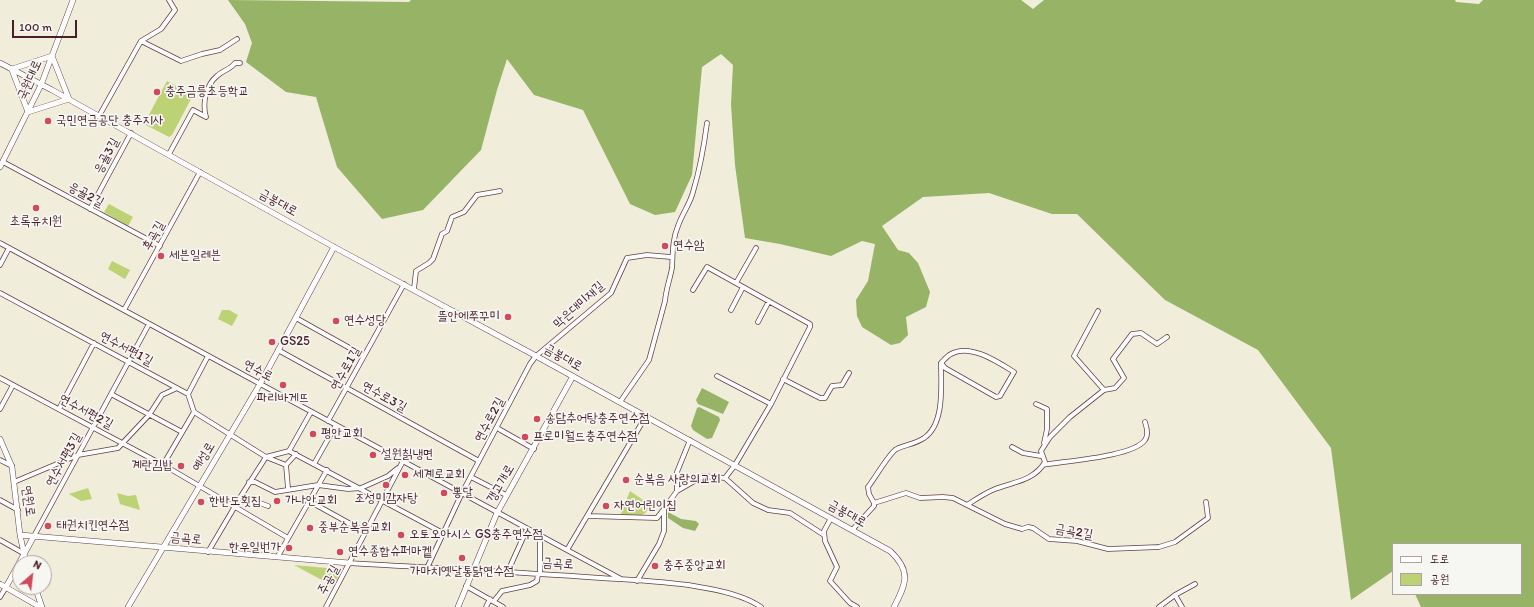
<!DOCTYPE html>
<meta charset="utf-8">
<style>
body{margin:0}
#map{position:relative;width:1534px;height:607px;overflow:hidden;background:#f0eddb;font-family:Itim,"Poor Story",sans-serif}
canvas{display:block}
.legend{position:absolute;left:1392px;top:543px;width:130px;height:52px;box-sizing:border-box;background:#f6f6f2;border:1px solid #b1a0a2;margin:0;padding:5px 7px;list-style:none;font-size:12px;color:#4a1f2b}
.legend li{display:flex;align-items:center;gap:8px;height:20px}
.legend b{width:20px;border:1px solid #b1a0a2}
.north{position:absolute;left:12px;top:555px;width:40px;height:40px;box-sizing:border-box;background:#f6f6f2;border:1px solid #b1a0a2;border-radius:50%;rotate:28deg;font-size:11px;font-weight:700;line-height:16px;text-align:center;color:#4a1f2b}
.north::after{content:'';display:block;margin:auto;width:14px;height:18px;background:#d1495b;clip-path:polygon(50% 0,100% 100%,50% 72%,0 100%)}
.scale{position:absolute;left:12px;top:20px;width:65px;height:18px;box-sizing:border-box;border:2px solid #4a1f2b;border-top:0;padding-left:5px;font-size:12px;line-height:14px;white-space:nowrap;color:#4a1f2b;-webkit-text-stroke:3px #f6f6f2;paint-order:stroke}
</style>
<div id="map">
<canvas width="1534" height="607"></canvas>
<ul class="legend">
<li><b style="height:5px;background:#fff"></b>도로</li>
<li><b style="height:11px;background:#bdd175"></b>공원</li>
</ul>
<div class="north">N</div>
<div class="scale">100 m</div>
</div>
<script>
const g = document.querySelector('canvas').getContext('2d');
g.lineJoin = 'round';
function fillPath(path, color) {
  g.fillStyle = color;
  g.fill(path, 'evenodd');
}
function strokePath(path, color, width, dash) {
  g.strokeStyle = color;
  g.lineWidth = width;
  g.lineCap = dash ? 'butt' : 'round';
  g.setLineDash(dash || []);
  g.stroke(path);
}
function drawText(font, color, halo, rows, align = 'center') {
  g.font = font + ' Itim,"Poor Story",sans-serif';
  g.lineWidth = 3.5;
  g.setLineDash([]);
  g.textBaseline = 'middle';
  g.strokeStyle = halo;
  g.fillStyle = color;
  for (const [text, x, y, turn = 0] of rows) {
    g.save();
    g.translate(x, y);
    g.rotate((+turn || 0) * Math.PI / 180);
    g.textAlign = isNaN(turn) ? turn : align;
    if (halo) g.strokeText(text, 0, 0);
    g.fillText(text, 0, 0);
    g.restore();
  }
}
fillPath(new Path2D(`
 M167,81L193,95L172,135L169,137L144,124Z
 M109,204L133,217L128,226L104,212Z
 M112,261L130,270L125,279L108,269Z
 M222,310H229L238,315L232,326L218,319Z
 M88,488L92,499L81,501L69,494Z
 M630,491L649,504C648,519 634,516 622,515L621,513Z
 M117,493L128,496L136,495L140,510L120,504Z
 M294,565L338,569L341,571L333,586Z`), '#bdd175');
fillPath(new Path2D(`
 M228,0L409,2L411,0H1021L1033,9L1044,0H1455L1456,2L1479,4L1483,0H1534V607H1421L1415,594H1521V544H1393V571L1351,600L1331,448L1258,350L1165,300L1077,214H1052L989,193L923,197L882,226L898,250L909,253L918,263L930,292L926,307L906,317L908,335L900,343L891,345L862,327L857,316L856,300L868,281L875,244L862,241L831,256L780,244L745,238L735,165L731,104L733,65L721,54L702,67L692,175L675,212L655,215L630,204L583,110L534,95L507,59L497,90L481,150L423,210L382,219L337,167L316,97L286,92L246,62L252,43L245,24Z
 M702,388L729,402L723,414L698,404L696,400Z
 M699,407L719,417L720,420L712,438L707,439L693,430L691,426L697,408Z
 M668,512L681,519L696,521L699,524L695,531L683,528L668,518Z`), '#96b366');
const minor = new Path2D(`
 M141,41L181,61L202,54L220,50L237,39
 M99,116L141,41L161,29L175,10L169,0
 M206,117C202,103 206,85 217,76C223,70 230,70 235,63H240
 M169,154L193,110L206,117
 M3,162L160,246
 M90,209L131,133
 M0,243L567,550L646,416
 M0,265L9,248
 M736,283L756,248
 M414,289L416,271L429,263L433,259L442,234L447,231L452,217L464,212L477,195L500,191
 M0,293L188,394L194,412L266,457L289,451L443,533
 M124,310L200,172
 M731,310L743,287
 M1098,311L1074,356L1104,390
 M296,318L364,356
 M758,322L769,301
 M278,350L479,461
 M717,376L771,404
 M0,378L167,467L288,538
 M783,379L820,398H825L832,386L842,385L849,373
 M111,394L182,432
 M188,394L208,356
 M620,402L649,360L665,301C666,289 670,279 672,268C673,253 672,240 678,226C682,214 690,204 693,192C700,169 704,146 707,123
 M1036,404L1047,409V429L1044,443
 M0,409L13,385
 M59,409L94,343
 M328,421L404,284
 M497,428L534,449
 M1012,447L1023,453L1041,456
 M289,451L311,412
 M0,460L12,466
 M314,464L336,425
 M163,465L194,412
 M286,465L296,454
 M1043,465C1064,461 1133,457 1145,440C1149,435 1147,428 1145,422
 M471,477L506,495
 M725,478L753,503L768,510L790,513L824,535
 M14,482L78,455L118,448L149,415L162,395L177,388
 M249,482H255L275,492L318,485L348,489L361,488L388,476L398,468
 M677,491L703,476L725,478L735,465L771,404L810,327V324L707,267L693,290
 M241,496L268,506
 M0,500L18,510
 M309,501L365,532
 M874,503L869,494L868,487C875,478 887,457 895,450C900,446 916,444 924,438C945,424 941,385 941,363C944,360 947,356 951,354C970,343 998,362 1014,372L1000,396L996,397L945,368L941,363
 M967,505C976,499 985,493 995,489C1013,482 1034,481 1045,462L1041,451L1050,437L1070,417L1104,390L1115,388L1124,378L1113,359L1132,334L1141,333L1157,344L1167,337
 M588,516L657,518L664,509
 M831,518L824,531L825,541L837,567L830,581L850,603L857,607
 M853,529L874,506V503L906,493L920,498L943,497L953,498L1005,524L1022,529L1028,527L1033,528L1049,539L1077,541L1108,549L1159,547L1175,542L1208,518L1206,502
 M34,536L149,324
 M0,540L23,553
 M567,550L621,579
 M208,552L241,496L266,457L286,465L288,488
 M278,556L327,470
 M349,563C433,568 517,572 601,578C643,581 727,583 761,607
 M427,568L462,493L530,364L536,356L611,293L627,258L647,255L671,257
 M508,571L527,529
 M540,574V536
 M637,581L659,544L664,531V509L677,491V472L690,440
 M466,586L503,607
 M1175,595L1195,584
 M0,597L6,587
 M494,601L502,591L530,585L537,581L538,574
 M326,607L403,461
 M486,607L490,599
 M1159,607L1175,595L1182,607`);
const tertiary = new Path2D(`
 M52,56L69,99
 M0,63L52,90L334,247L536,356L890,551C912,571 906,584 894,607
 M12,69L52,56
 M12,70L28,112
 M28,112L69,99
 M0,167L41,85L73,0
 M0,439L12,467L20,535L26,563
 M20,535L349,563
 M0,584L40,607
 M6,587L34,536
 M35,587L42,607
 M128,607L260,384L334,247
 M458,607L497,513L573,376`);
strokePath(minor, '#633e45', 5.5);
strokePath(tertiary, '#633e45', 6);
strokePath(minor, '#fff', 4);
strokePath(tertiary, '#fff', 5);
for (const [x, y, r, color] of [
 [157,92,4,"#d1495b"],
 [48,121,4,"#d1495b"],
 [36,208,4,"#d1495b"],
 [665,246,4,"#d1495b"],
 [161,256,4,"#d1495b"],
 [508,317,4,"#d1495b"],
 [336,321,4,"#d1495b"],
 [272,342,4,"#d1495b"],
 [283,385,4,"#d1495b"],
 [537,419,4,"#d1495b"],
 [313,434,4,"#d1495b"],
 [525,437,4,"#d1495b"],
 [373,455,4,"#d1495b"],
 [181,466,4,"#d1495b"],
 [405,475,4,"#d1495b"],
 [626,480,4,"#d1495b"],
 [386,485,4,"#d1495b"],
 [444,493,4,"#d1495b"],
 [277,501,4,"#d1495b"],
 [201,502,4,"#d1495b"],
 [606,506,4,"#d1495b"],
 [48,526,4,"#d1495b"],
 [310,528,4,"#d1495b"],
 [401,535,4,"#d1495b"],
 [289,548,4,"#d1495b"],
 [340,552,4,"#d1495b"],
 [462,558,4,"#d1495b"],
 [655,566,4,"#d1495b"]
]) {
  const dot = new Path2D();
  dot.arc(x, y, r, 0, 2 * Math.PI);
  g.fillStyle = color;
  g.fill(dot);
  strokePath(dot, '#f6f6f2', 1.5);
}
drawText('13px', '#4a1f2b', '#f6f6f2', [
 ["국원대로",30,80,-66],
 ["응골3길",107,156,-62],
 ["응골2길",86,195,28],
 ["금봉대로",278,203,29],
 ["후곡길",154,236,-61],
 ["막은대미재길",579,305,-42],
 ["연수서편1길",126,349,28],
 ["금봉대로",563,358,29],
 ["연수로1길",346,369,-61],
 ["연수로",258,371,28],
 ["연수로3길",384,397,29],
 ["연수서편2길",86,412,28],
 ["연수로2길",490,420,-62],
 ["예성로",204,457,-59],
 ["연수서편3길",64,460,-61],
 ["갱고개로",501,484,-60],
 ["연원로",28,501,82],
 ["금봉대로",847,514,29],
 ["금곡2길",1074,532,10],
 ["금곡로",186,539,5],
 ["금곡로",558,564,4],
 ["주공길",329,580,-62]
]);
drawText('13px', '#4a1f2b', '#f6f6f2', [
 ["충주금릉초등학교",165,92],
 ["국민연금공단 충주지사",56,121],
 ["초록유치원",36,222,"center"],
 ["연수암",673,246],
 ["세븐일레븐",169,256],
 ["뜰안에쭈꾸미",500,317,"right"],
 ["연수성당",344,321],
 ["GS25",280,342],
 ["파리바게뜨",283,399,"center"],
 ["송담추어탕충주연수점",545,419],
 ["평안교회",321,434],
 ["프로미월드충주연수점",533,437],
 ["설원칡냉면",381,455],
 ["계란김밥",173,466,"right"],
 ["세계로교회",413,475],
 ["순복음 사랑의교회",634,480],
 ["뽕달",452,493],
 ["조성미감자탕",386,499,"center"],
 ["가나안교회",285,501],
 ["한반도횟집",209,502],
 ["자연어린이집",614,506],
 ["태권치킨연수점",56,526],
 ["중부순복음교회",318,528],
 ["오토오아시스 GS충주연수점",409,535],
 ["한우일번가",281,548,"right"],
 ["연수종합슈퍼마켙",348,552],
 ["충주중앙교회",663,566],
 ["가마치옛날통닭연수점",462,572,"center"]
], 'left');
</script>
